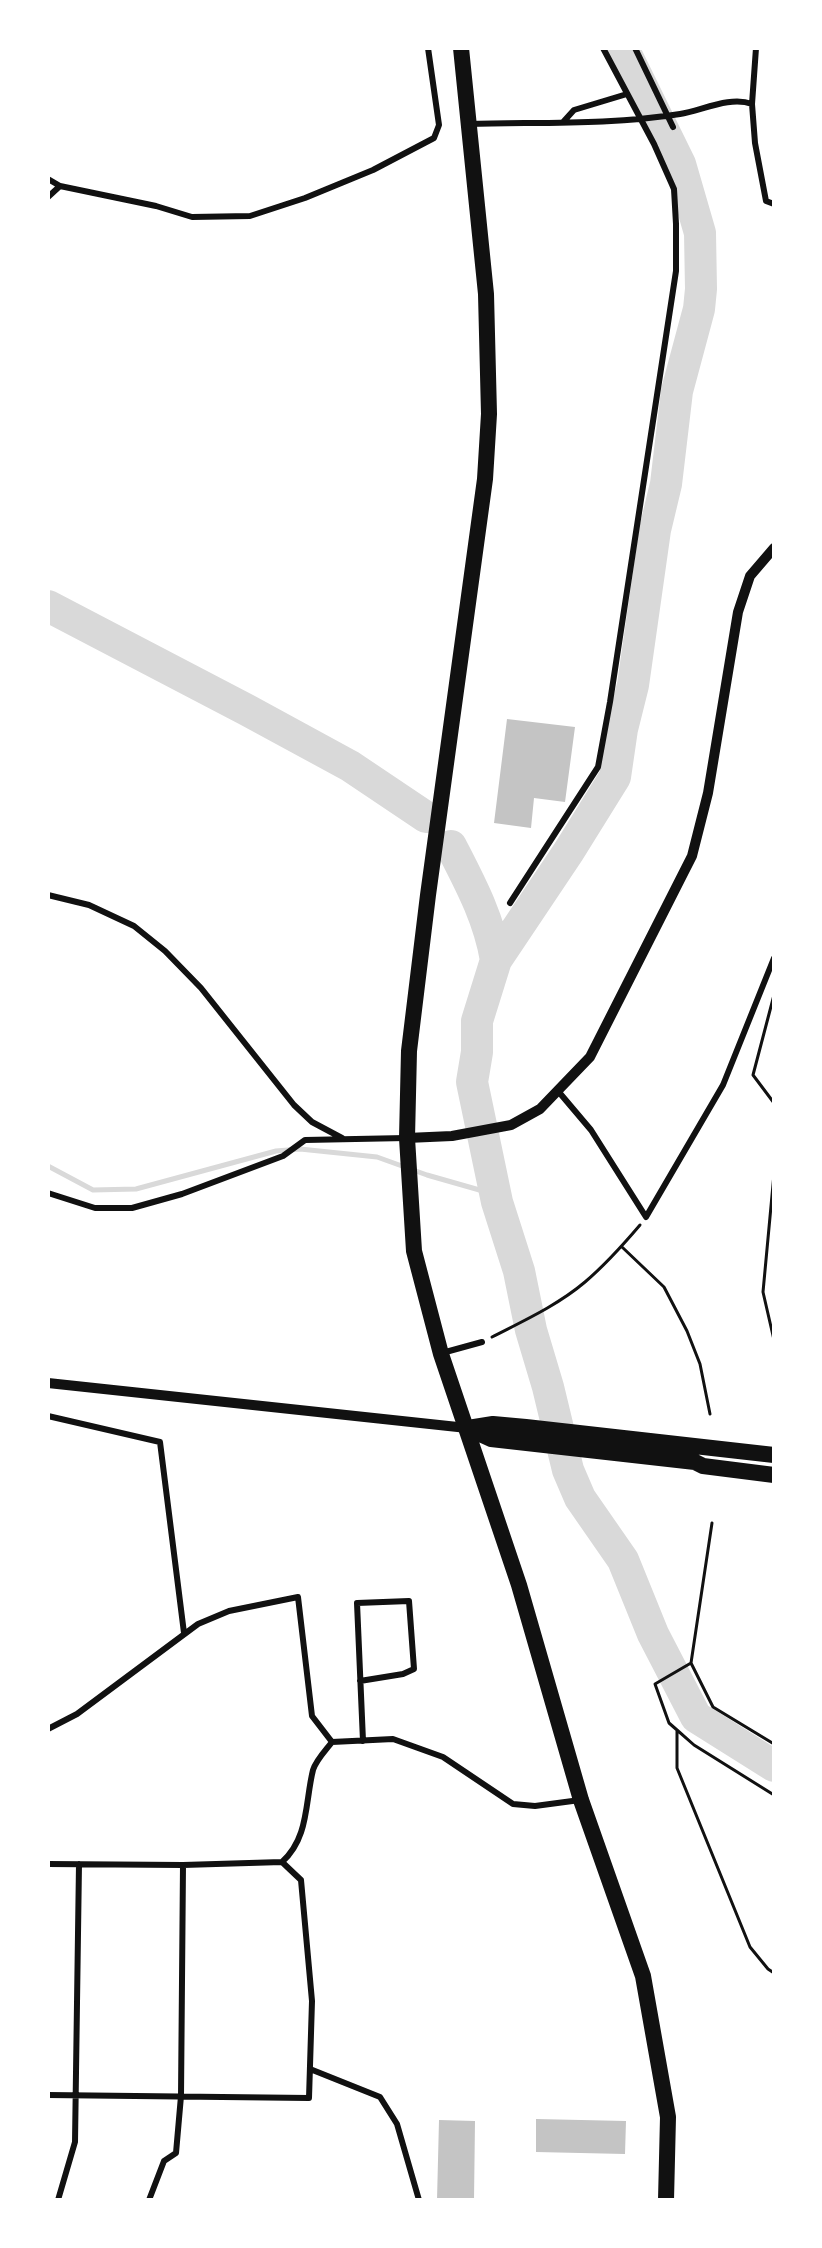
<!DOCTYPE html>
<style>
body{margin:0}
#map{position:relative;width:822px;height:2248px;overflow:hidden;background:#fff;font-family:Manrope,sans-serif}
canvas{display:block}
.frame{position:absolute;inset:0;border:50px solid #fff;pointer-events:none}
</style>
<div id="map">
<canvas width="822" height="2248"></canvas>
<div class="frame"></div>
</div>
<script>
const g = document.querySelector('canvas').getContext('2d');
g.lineJoin = 'round';
function strokePath(path, color, width, dash) {
  g.strokeStyle = color;
  g.lineWidth = width;
  g.lineCap = dash ? 'butt' : 'round';
  g.setLineDash(dash || []);
  g.stroke(path);
}
function fillPath(path, color) {
  g.fillStyle = color;
  g.fill(path, 'evenodd');
}
strokePath(new Path2D(`
 M48,1166L93,1190L136,1189L276,1151L300,1149L377,1157L427,1175L490,1193L497,1202`), '#d9d9d9', 5);
strokePath(new Path2D(`
 M623,48L680,164L700,233L701,289L699,309L677,391L666,484L655,530L633,685L622,729L615,777L569,851L496,960L477,1021V1052L472,1082L497,1202L519,1271L531,1330L548,1387L568,1470L580,1498L623,1560L653,1634L696,1717L774,1766
 M48,606L247,710L350,766L426,817
 M451,846C470,883 489,918 496,960`), '#d9d9d9', 32);
fillPath(new Path2D(`
 M507,719L575,727L565,802L534,798L531,828L494,823Z
 M536,2119L626,2121L625,2154L536,2152Z
 M439,2120L475,2121L474,2200H437Z`), '#c4c4c4');
strokePath(new Path2D(`
 M774,995L753,1075L774,1103
 M774,1174L763,1292L774,1340
 M622,1247L664,1287L687,1331L700,1364L710,1414
 M492,1337C523,1321 558,1305 585,1282C605,1265 623,1245 640,1225
 M712,1523L691,1663L713,1707L774,1744
 M691,1663L655,1684L669,1723L677,1730L694,1745L774,1795
 M677,1730V1768L750,1947L768,1969L774,1973`), '#111', 3);
strokePath(new Path2D(`
 M635,48L673,127
 M752,104L756,48
 M564,121L574,110L627,94
 M469,124C538,122 611,125 680,114C703,110 730,96 752,104L755,143L766,201L774,204
 M48,179L60,186L156,206L192,217L250,216L305,198L373,170L434,138L439,125L428,48
 M48,197L60,186
 M48,895L89,905L134,926L165,951L201,988L294,1105L312,1122L342,1138
 M510,903L598,767L610,702L676,271V224L674,189L654,144L603,48
 M558,1091L591,1130L646,1217L723,1085L774,958
 M48,1193L95,1208H132L182,1194L283,1156L305,1140L406,1138
 M442,1353L482,1342
 M48,1416L160,1442L184,1633
 M360,1681L403,1674L414,1669L409,1601L357,1603L363,1741
 M48,1729L77,1714L198,1624L229,1611L298,1597L312,1716L332,1742
 M332,1742L393,1739L443,1757L513,1804L535,1806L580,1800
 M48,1864L183,1865L282,1862C309,1838 305,1802 313,1770C316,1760 326,1750 332,1742
 M310,2069L380,2097L397,2124L419,2200
 M48,2095L309,2098L312,2001L301,1880L282,1862
 M58,2200L75,2142L79,1864
 M149,2200L164,2161L176,2153L181,2096L183,1865`), '#111', 6);
strokePath(new Path2D(`
 M407,1138L452,1136L511,1125L540,1109L590,1057L692,856L708,793L738,612L750,576L774,548
 M48,1383L467,1428`), '#111', 10);
strokePath(new Path2D(`
 M461,48L486,294L489,414L485,479L428,895L409,1051L407,1138L414,1251L441,1354L519,1585L581,1800L643,1976L668,2117L666,2200
 M467,1428L491,1439L695,1462L703,1466L774,1475
 M468,1428L493,1424L526,1427L774,1455`), '#111', 16);
</script>
